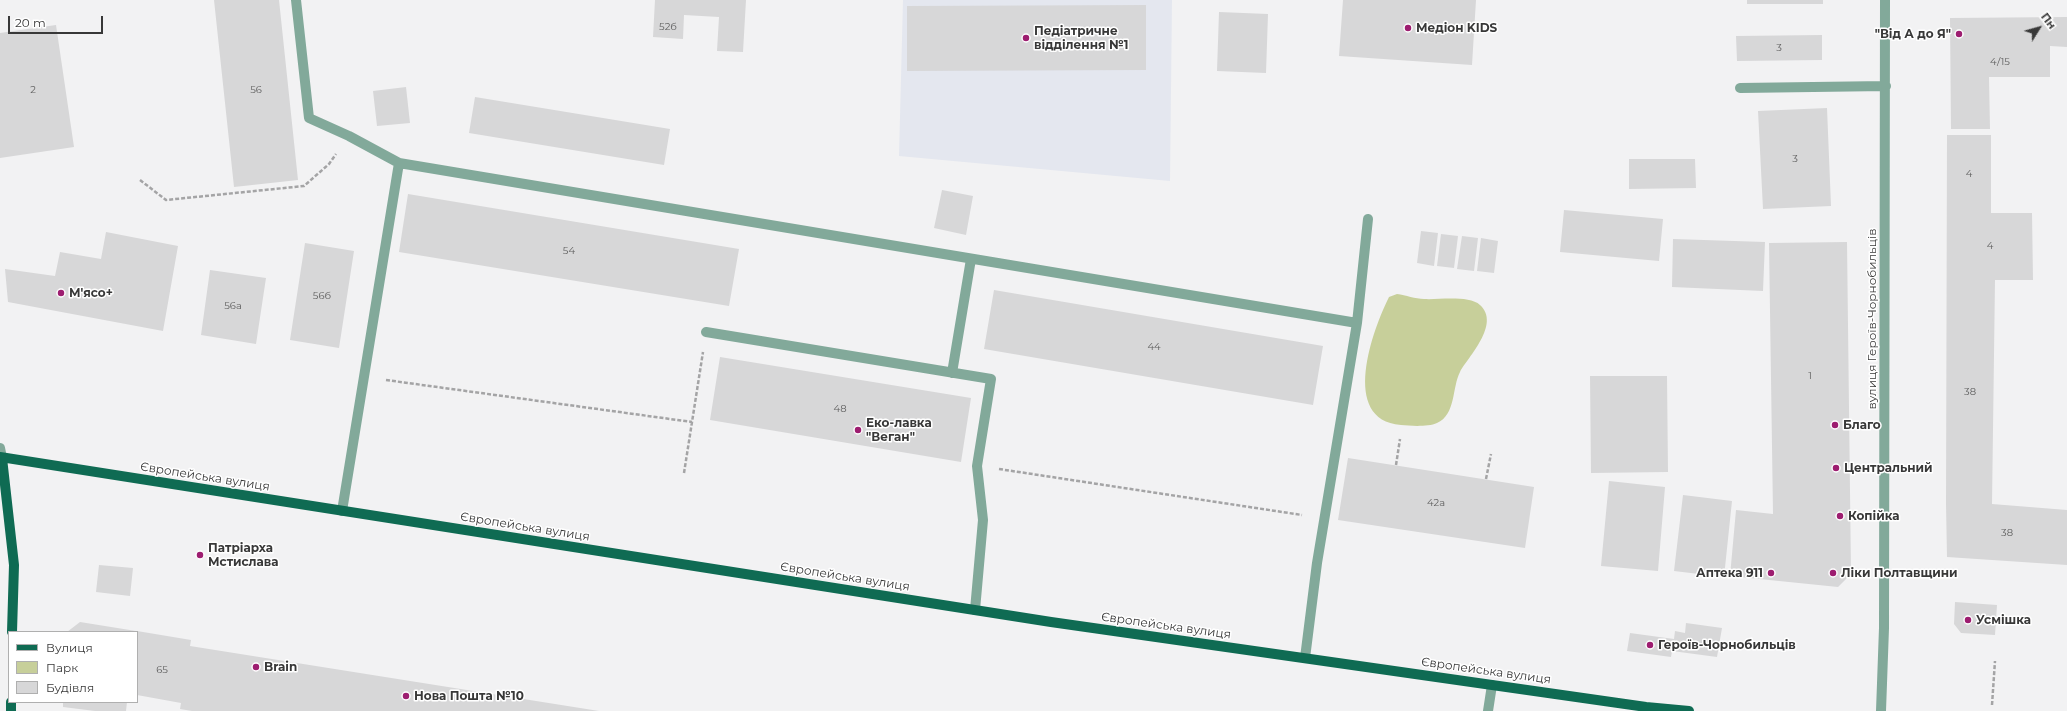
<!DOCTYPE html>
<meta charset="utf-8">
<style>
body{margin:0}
#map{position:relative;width:2067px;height:711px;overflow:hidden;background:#f2f2f3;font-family:Montserrat,sans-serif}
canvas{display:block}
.legend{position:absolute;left:8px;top:631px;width:130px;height:72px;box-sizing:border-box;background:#fff;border:1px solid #afafaf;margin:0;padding:5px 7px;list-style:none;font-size:12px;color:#383838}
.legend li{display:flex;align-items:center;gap:8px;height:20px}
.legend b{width:20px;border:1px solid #afafaf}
.north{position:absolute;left:2019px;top:8px;width:40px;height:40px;-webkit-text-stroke:3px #fff;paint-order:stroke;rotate:53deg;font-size:11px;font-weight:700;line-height:16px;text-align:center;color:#383838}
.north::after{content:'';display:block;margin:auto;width:14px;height:18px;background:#383838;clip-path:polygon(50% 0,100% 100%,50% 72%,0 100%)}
.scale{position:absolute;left:8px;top:16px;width:95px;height:18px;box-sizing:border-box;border:2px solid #383838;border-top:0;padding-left:5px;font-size:12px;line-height:14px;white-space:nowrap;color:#383838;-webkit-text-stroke:3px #fff;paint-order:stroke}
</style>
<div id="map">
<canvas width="2067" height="711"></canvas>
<ul class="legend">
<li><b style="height:5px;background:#0f6b53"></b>Вулиця</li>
<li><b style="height:11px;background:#c7cf9a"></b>Парк</li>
<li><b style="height:11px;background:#d7d7d8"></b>Будівля</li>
</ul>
<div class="north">Пн</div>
<div class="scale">20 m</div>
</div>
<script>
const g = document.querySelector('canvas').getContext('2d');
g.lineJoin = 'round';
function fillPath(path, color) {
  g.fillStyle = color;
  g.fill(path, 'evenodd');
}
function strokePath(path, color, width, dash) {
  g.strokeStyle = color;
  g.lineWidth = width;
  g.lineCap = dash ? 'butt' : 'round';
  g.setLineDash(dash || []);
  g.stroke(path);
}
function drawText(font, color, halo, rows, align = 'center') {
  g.font = font + ' Montserrat,sans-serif';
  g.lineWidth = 3;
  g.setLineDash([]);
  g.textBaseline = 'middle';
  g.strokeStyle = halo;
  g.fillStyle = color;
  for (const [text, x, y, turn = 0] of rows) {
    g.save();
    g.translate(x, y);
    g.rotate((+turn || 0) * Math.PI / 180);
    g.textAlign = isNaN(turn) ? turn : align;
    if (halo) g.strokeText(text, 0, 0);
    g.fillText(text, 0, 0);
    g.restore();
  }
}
fillPath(new Path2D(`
 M903,0H1172L1170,181L899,156Z`), '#e4e7ef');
fillPath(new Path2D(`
 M1397,294C1406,295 1415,299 1424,299C1438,300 1469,295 1480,305C1501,324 1468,357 1460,372C1452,387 1456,415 1437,423C1428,427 1411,426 1401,425C1339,420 1373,329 1389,297Z`), '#c7cf9a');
fillPath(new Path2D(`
 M214,0H279L298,180L234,187Z
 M655,0H746L743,52L717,51L719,17L684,15L683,39L653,37Z
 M1343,0H1476L1472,65L1339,56Z
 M1747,0H1823V4H1747Z
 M1146,5V70L907,71V6Z
 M1219,12L1268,14L1266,73L1217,71Z
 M2067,17V47L2050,46V77H1989L1990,129H1951L1950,18Z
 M56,25L74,147L0,158V33Z
 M1822,35V60L1737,61L1736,36Z
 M406,87L410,123L377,126L373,91Z
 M475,97L670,129L664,165L469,133Z
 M1827,108L1831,206L1763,209L1758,111Z
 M1947,135H1991V213H2032L2033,280H1995L1992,504L2067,510V565L1947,557L1946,504Z
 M1629,159H1695L1696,188L1629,189Z
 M942,190L973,196L966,235L934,228Z
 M408,194L739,249L729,306L399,252Z
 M1564,210L1663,219L1659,261L1560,252Z
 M1421,231L1438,233L1434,266L1417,263Z
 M106,232L178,246L163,331L8,302L5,269L55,276L60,252L101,259Z
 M1441,234L1458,236L1454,268L1437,266Z
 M1462,236L1478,238L1474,271L1457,269Z
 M1481,238L1498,241L1494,273L1477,271Z
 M1673,239L1765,242L1763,291L1672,287Z
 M1847,242L1851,574L1838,587L1730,576L1736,510L1773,514L1769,243Z
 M305,243L354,251L339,348L290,340Z
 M210,270L266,278L256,344L201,335Z
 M994,290L1323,346L1313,405L984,349Z
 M720,357L971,398L961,462L710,420Z
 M1590,376H1667L1668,472L1591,473Z
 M1348,458L1534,487L1525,548L1338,520Z
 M1609,481L1665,487L1658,571L1601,566Z
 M1683,495L1732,501L1724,577L1674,571Z
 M99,565L133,568L130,596L96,592Z
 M1955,602L1997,605L1995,635L1961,633L1954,624Z
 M80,622L136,631V632H67Z
 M1686,623L1722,628L1717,657L1672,651L1671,657L1627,651L1630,633L1674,639L1675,631L1685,633Z
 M137,631L191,640L190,646L599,711H192L180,709L181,703L137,695Z
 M63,702H127L126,711H95L63,707Z`), '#d7d7d8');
strokePath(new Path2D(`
 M140,180L166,200L304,186L329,164L336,154
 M386,380L692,422
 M1396,465L1400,439
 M999,469L1302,515
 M684,473L703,352
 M1486,479L1491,454
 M1992,705L1995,661`), '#a4a4a5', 2.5, [4, 2]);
strokePath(new Path2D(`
 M296,0L309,118L349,136L399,163
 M1740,88L1886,86
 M1357,323L1368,219
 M706,332L991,379L977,466L983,520L975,610
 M952,373L971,259
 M0,448L2,458
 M342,511L399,163L1357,323L1317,563L1305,658
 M1488,711L1492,685
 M1881,711L1884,628L1885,0`), '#82a99a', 10);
strokePath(new Path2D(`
 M0,457L1051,622L1646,707L1689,711
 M2,458L14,565L12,632
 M11,711V702`), '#0f6b53', 10);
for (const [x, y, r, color] of [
 [1408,28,4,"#9d1d70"],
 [1959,34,4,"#9d1d70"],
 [1026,38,4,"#9d1d70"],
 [61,293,4,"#9d1d70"],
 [1835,425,4,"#9d1d70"],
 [858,430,4,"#9d1d70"],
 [1836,468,4,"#9d1d70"],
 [1840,516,4,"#9d1d70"],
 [200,555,4,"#9d1d70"],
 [1771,573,4,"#9d1d70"],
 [1833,573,4,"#9d1d70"],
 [1968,620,4,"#9d1d70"],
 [1650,645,4,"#9d1d70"],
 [256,667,4,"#9d1d70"],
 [406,696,4,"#9d1d70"]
]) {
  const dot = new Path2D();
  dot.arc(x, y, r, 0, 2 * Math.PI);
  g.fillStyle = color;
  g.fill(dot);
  strokePath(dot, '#fff', 1.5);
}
drawText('10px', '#606060', null, [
 ["52б",668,27],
 ["3",1779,48],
 ["4/15",2000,62],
 ["2",33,90],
 ["56",256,90],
 ["3",1795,159],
 ["4",1969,174],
 ["4",1990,246],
 ["54",569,251],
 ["56б",322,296],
 ["56а",233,306],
 ["44",1154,347],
 ["1",1810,376],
 ["38",1970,392],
 ["48",840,409],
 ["42а",1436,503],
 ["38",2007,533],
 ["65",162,670]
]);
drawText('bold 12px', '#383838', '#fff', [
 ["Медіон KIDS",1416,28],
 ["Педіатричне",1034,31],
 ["відділення №1",1034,45],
 ["\"Від А до Я\"",1951,34,"right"],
 ["М'ясо+",69,293],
 ["Еко-лавка",866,423],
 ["\"Веган\"",866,437],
 ["Благо",1843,425],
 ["Центральний",1844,468],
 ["Копійка",1848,516],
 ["Патріарха",208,548],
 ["Мстислава",208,562],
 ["Аптека 911",1763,573,"right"],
 ["Ліки Полтавщини",1841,573],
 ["Усмішка",1976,620],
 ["Героїв-Чорнобильців",1658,645],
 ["Brain",264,667],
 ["Нова Пошта №10",414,696]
], 'left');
drawText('12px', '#383838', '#fff', [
 ["вулиця Героїв-Чорнобильців",1872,319,-90],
 ["Європейська вулиця",205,477,9],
 ["Європейська вулиця",525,527,9],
 ["Європейська вулиця",845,577,9],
 ["Європейська вулиця",1166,626,8],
 ["Європейська вулиця",1486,671,8]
]);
</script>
